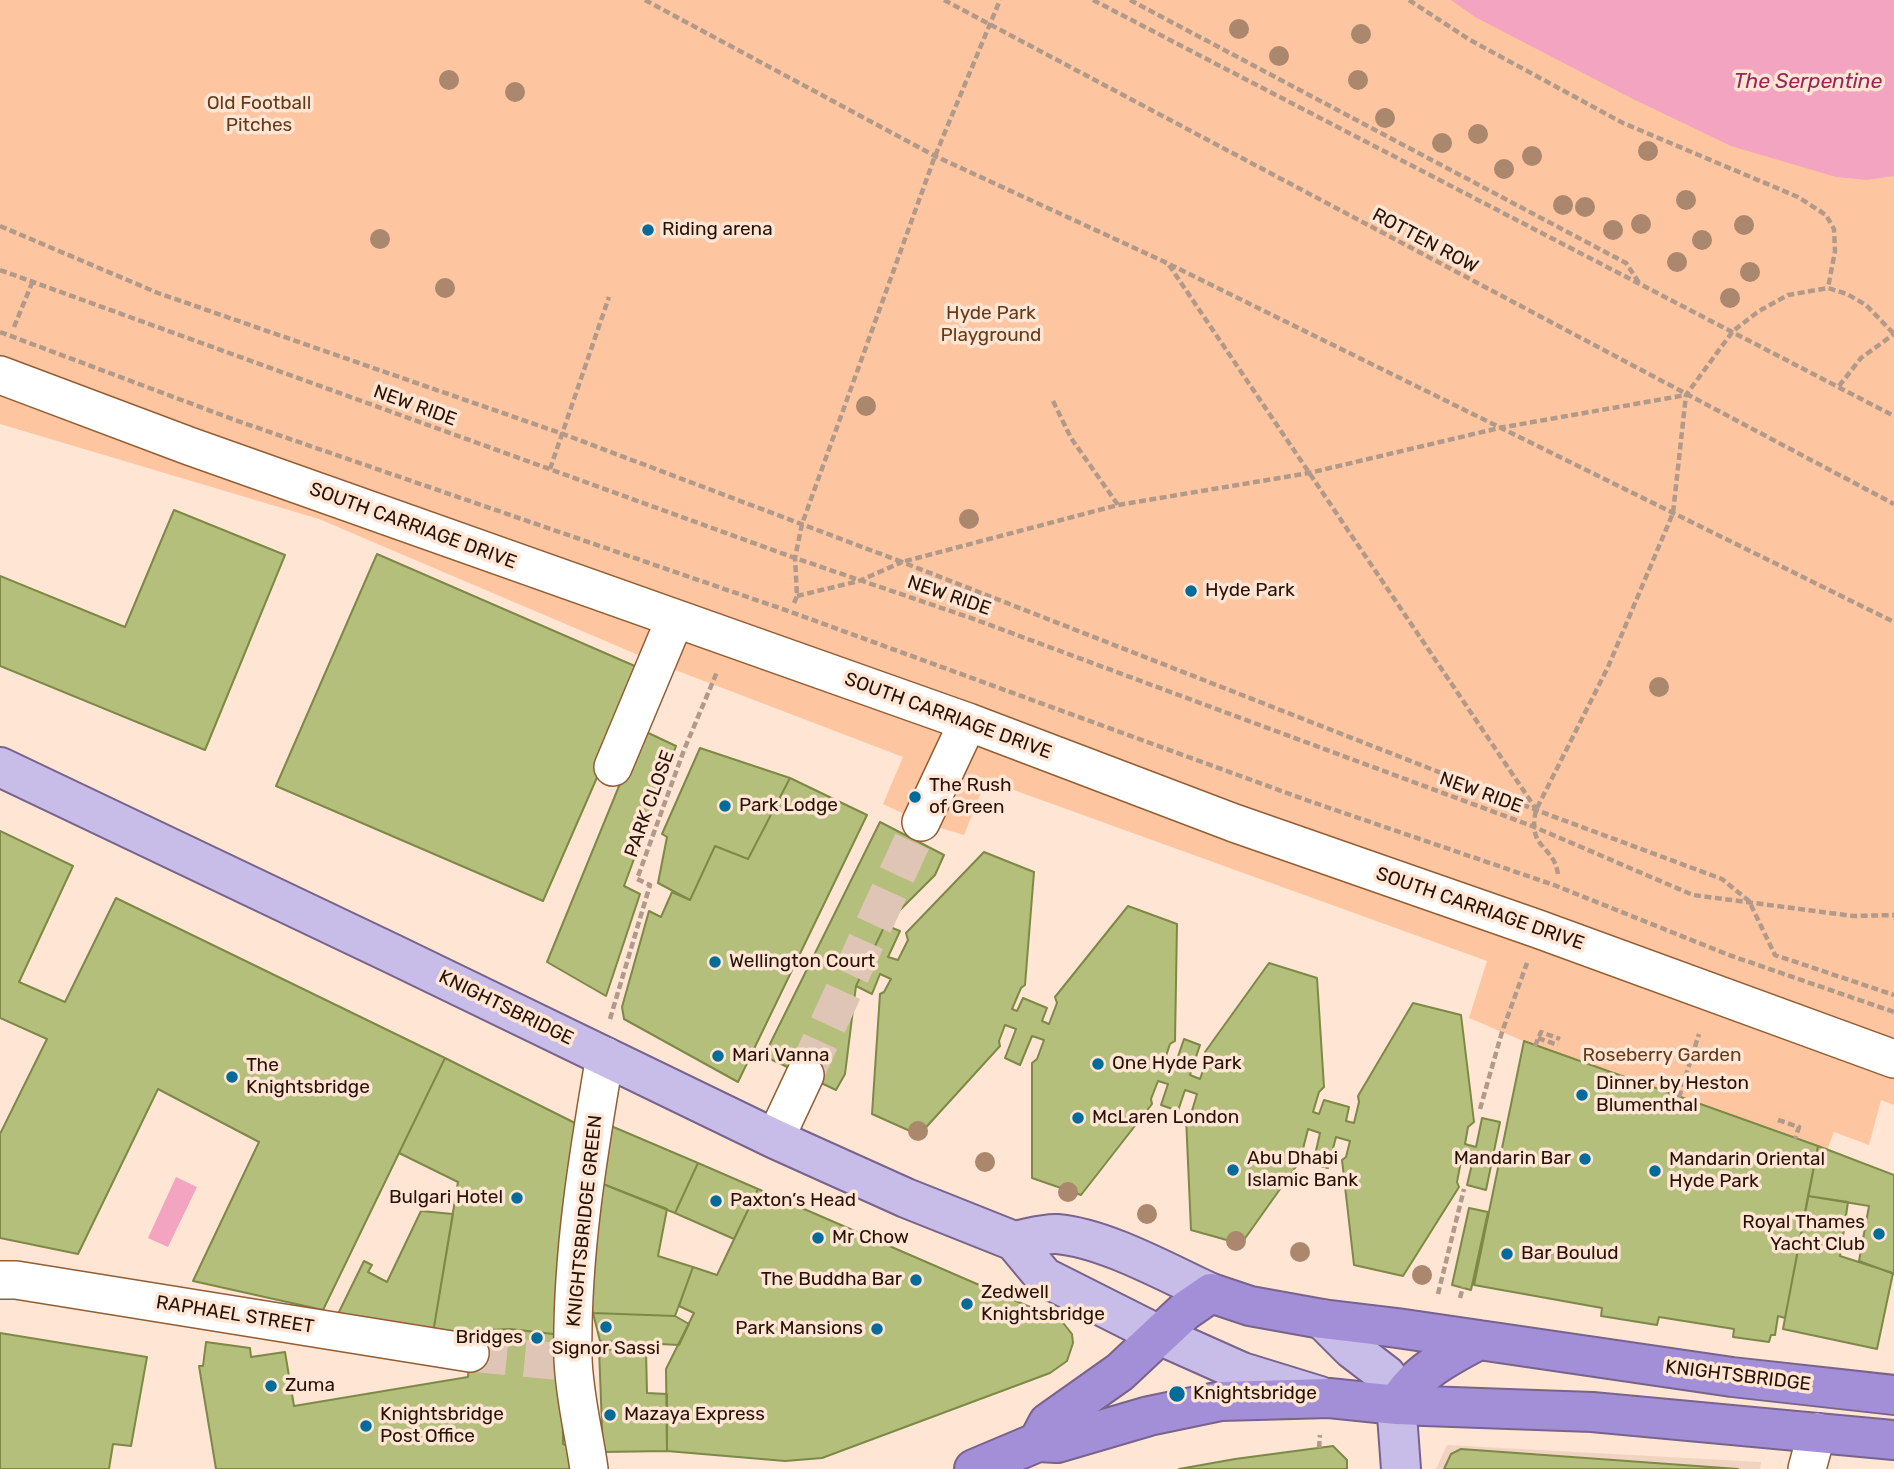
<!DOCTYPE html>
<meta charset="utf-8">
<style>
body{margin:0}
canvas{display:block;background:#fee5d4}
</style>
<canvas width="1894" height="1469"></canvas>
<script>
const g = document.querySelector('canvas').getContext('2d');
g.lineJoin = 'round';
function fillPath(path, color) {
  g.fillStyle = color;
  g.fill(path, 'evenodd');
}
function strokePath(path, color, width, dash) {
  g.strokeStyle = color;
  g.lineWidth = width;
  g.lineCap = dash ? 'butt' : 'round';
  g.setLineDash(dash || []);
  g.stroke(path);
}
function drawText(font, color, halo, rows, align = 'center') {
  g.font = font + ' Rubik,sans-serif';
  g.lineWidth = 7;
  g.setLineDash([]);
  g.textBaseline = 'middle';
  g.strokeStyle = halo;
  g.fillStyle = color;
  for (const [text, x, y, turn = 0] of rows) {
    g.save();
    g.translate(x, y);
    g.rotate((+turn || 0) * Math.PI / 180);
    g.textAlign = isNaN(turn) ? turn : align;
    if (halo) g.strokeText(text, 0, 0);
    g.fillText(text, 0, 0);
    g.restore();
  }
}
fillPath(new Path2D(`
 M1447,1445L1761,1462L1760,1469H1436Z`), '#f0d4c1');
fillPath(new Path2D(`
 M0,0H1894V1105L1881,1100L1869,1145L1834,1132L1827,1150L1535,1046L1469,1018L1487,961L986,780L964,835L921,822L883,804L903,757L657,663L319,519L0,424Z`), '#fec6a0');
fillPath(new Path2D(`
 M1451,0H1894V176L1867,180L1836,177L1731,146L1631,98L1475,17Z
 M176,1177L197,1187L168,1247L148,1238Z`), '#f2a4c0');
const building = new Path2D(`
 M174,510L285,555L205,750L0,666V576L125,627Z
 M377,554L644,670L543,901L276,786Z
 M642,730L676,746L624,886L640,894L606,996L547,962Z
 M700,748L790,778L748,859L715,846L690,900L658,883L667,837L662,834Z
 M790,778L867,815L738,1082L624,1019L622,1007L649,911L661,917L672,892L690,900L715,846L748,859Z
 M880,822L944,855L935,875L885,925L856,986L845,1074L836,1090L764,1056Z
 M0,831L73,866L19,982L65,1002L116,898L445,1058L323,1310L193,1281L259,1142L158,1089L78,1254L0,1238V1134L47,1039L0,1018Z
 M984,852L1034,872L1025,985L1021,988L1012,1009L1017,1011L1023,998L1047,1008L1042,1021L1049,1024L1057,1003L1055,997L1128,906L1177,924L1175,1041L1170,1044L1163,1065L1174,1068L1184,1039L1200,1045L1190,1075L1200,1079L1207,1059L1205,1052L1269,963L1317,978L1324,1087L1319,1092L1313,1112L1319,1114L1324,1100L1349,1107L1346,1121L1354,1123L1359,1102L1358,1096L1413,1003L1461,1015L1474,1122L1468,1127L1465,1144L1476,1147L1482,1118L1500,1122L1486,1190L1467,1185L1472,1164L1461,1161L1457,1182L1459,1187L1403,1276L1354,1265L1342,1160L1346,1157L1350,1141L1336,1137L1328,1168L1313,1164L1320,1133L1308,1129L1303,1149L1305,1154L1241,1244L1191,1230L1186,1117L1191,1114L1197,1094L1185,1090L1178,1111L1161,1105L1168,1084L1158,1081L1151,1099L1152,1104L1081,1195L1032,1178V1063L1037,1059L1044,1040L1032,1036L1020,1065L1005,1058L1016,1029L1005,1025L999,1041L1000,1046L919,1135L872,1114L880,994L884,992L891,979L880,974L872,994L856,986L885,925L900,931L888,957L898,960L908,940L906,933Z
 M1524,1041L1818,1146L1785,1318L1778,1316L1775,1335H1771L1769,1342L1733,1337L1734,1329L1659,1317L1657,1325L1601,1316L1602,1308L1474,1285Z
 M445,1058L587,1129L562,1335L510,1329L433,1333L458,1182L399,1153Z
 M604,1123L698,1163L675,1213L593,1180Z
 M1818,1146L1894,1175V1274L1859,1261L1869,1206L1808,1196Z
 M698,1163L758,1189L734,1239L675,1213Z
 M593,1180L667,1209L658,1256L693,1267L675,1316L593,1313L587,1296Z
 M758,1189L1053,1317L1064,1324L1072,1334L1073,1343L1067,1361L1050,1373L822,1458L785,1461L667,1451L666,1369L694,1313L679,1306L693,1267L717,1275Z
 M1808,1196L1848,1202L1840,1256L1893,1273L1877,1349L1783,1329Z
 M1469,1208L1488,1212L1471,1290L1452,1285Z
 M421,1211L453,1214L433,1333L337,1316L364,1261L372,1265L368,1272L387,1282Z
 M593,1313L675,1316L689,1324L679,1345L600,1341Z
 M510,1329L562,1335L563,1444L576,1449L573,1469H216L199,1366H203L206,1342L250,1348L251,1357L285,1352L294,1406L468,1377L471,1331Z
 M0,1333L147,1357L131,1446L113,1444L109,1469H0Z
 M599,1349L646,1351L647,1393L667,1394V1451L603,1452Z
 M1333,1446L1347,1460V1469H1179L1235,1459Z
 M1461,1449L1738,1469H1444L1451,1454Z`);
fillPath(building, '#b4bf7b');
strokePath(building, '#7e8847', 2);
strokePath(new Path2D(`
 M805,1075L921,822
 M470,1353L562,1362`), '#dec5b5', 37, [37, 18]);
const minor = new Path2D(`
 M0,375L189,446L968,722L1234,823L1538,929L1894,1059
 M613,767L675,619
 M921,822L968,722
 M775,1139L805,1075
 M0,1280H16L470,1353
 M589,1469C584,1433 574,1395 573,1358C571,1258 588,1155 605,1056
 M1807,1469L1817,1432`);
const major = new Path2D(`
 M0,767L393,954L775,1139L906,1198L1014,1241L1044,1277L1159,1335L1242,1372L1320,1396
 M1014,1241C1027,1239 1044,1233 1057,1234C1105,1238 1167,1273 1211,1293
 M1322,1319L1352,1349L1386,1375L1395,1388L1401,1469`);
const highway = new Path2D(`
 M1397,1405C1414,1374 1448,1356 1479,1340
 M1038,1442L1057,1443L1149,1416L1221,1401L1329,1398L1397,1405L1592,1412L1894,1440
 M974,1469L1038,1442L1048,1423L1120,1372L1185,1311L1211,1293L1250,1306L1322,1319L1397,1328L1732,1377L1894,1395`);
strokePath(minor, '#935d34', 40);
strokePath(major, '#78638d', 42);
strokePath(highway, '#78638d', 42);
strokePath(new Path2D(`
 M645,0L935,156L1167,263L1894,622
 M944,0L1894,504
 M1093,0L1894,416
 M1130,0L1626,263L1640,284
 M1409,0L1470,40L1623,123L1798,197L1826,215L1834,229L1835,251L1828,288
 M0,226L158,293L563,434L902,562L1118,505L1309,473L1499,428L1686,395
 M1169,265L1536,809
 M0,270L795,558L971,618L1532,826L1693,895L1853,916L1894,915
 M14,327L32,283
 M0,332L235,420L791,612L1309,801L1554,885L1729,955L1894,1012
 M1839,386L1861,358L1894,334
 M1053,401L1071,438L1118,505
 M550,469L609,297
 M797,596L859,581L902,562L1536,810L1722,879L1749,901L1775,955L1894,995
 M794,603L797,596L795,558L802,524L935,156L1000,0
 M1558,874C1553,843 1527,850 1536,810L1608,667L1673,513L1686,395L1733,331L1759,311L1788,295L1828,288L1847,294L1866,305L1894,334
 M610,1019L650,885L637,879L684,750L717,672
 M1538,1038L1558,1045
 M1535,1046L1541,1032L1560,1039
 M1679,1097L1699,1034
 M1480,1109L1502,1032L1527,963
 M1778,1120L1799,1127L1795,1139
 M1438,1294L1464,1189
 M1460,1298L1463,1287
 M1319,1448L1320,1435`), '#b29a8a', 4.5, [7, 3.5]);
strokePath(minor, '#fff', 37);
strokePath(major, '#c8bce8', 38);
strokePath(highway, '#a38fd8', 38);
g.fillStyle = '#aa876d';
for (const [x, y] of [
 [1239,29],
 [1361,34],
 [1279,56],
 [449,80],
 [1358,80],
 [515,92],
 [1385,118],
 [1478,134],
 [1442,143],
 [1648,151],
 [1532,156],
 [1504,169],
 [1686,200],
 [1563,205],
 [1585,207],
 [1641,224],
 [1744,225],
 [1613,230],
 [380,239],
 [1702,240],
 [1677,262],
 [1750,272],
 [445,288],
 [1730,298],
 [866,406],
 [969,519],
 [1659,687],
 [918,1131],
 [985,1162],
 [1068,1192],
 [1147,1214],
 [1236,1241],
 [1300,1252],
 [1422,1275]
]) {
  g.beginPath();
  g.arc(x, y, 10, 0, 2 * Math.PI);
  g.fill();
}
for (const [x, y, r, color] of [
 [648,230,7,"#016c99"],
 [1191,591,7,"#016c99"],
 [915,797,7,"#016c99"],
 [725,806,7,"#016c99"],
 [715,962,7,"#016c99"],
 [718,1056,7,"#016c99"],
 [1098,1064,7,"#016c99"],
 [232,1077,7,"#016c99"],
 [1582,1095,7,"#016c99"],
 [1078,1118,7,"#016c99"],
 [1585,1159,7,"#016c99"],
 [1233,1170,7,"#016c99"],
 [1655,1171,7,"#016c99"],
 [517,1198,7,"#016c99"],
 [716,1201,7,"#016c99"],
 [1879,1234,7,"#016c99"],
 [818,1238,7,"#016c99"],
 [1507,1254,7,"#016c99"],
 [916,1280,7,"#016c99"],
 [967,1304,7,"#016c99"],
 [606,1327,7,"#016c99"],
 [877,1329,7,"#016c99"],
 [537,1338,7,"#016c99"],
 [271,1386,7,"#016c99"],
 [1177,1394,9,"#016c99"],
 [610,1415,7,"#016c99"],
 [366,1426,7,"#016c99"]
]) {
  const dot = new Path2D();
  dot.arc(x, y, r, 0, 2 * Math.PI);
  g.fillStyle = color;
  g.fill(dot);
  strokePath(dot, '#fee5d4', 2.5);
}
drawText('19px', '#653a18', '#fee5d4', [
 ["Old Football",259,104],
 ["Pitches",259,126],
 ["Hyde Park",991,314],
 ["Playground",991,336],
 ["Roseberry Garden",1662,1056]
]);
drawText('19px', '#281203', '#fee5d4', [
 ["Riding arena",662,230],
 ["Hyde Park",1205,591],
 ["The Rush",929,786],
 ["of Green",929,808],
 ["Park Lodge",739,806],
 ["Wellington Court",729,962],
 ["Mari Vanna",732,1056],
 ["One Hyde Park",1112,1064],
 ["The",246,1066],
 ["Knightsbridge",246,1088],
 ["Dinner by Heston",1596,1084],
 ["Blumenthal",1596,1106],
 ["McLaren London",1092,1118],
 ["Abu Dhabi",1247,1159],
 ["Islamic Bank",1247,1181],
 ["Mandarin Bar",1571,1159,"right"],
 ["Mandarin Oriental",1669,1160],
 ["Hyde Park",1669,1182],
 ["Bulgari Hotel",503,1198,"right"],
 ["Paxton’s Head",730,1201],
 ["Royal Thames",1865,1223,"right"],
 ["Yacht Club",1865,1245,"right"],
 ["Mr Chow",832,1238],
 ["Bar Boulud",1521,1254],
 ["The Buddha Bar",902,1280,"right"],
 ["Zedwell",981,1293],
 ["Knightsbridge",981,1315],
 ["Park Mansions",863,1329,"right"],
 ["Bridges",523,1338,"right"],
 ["Signor Sassi",606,1349,"center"],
 ["Zuma",285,1386],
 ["Knightsbridge",1193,1394],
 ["Knightsbridge",380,1415],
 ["Post Office",380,1437],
 ["Mazaya Express",624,1415]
], 'left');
drawText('19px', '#281203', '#fee5d4', [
 ["ROTTEN ROW",1425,241,28],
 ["NEW RIDE",415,406,20],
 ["SOUTH CARRIAGE DRIVE",413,526,20],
 ["NEW RIDE",949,596,19],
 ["SOUTH CARRIAGE DRIVE",948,716,20],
 ["NEW RIDE",1481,793,20],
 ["PARK CLOSE",650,804,-70],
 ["SOUTH CARRIAGE DRIVE",1480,909,19],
 ["KNIGHTSBRIDGE",506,1008,26],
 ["KNIGHTSBRIDGE GREEN",585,1221,-84],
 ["RAPHAEL STREET",235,1315,9],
 ["KNIGHTSBRIDGE",1738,1376,7]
]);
drawText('italic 21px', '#95255a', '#fee5d4', [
 ["The Serpentine",1808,82]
]);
</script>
